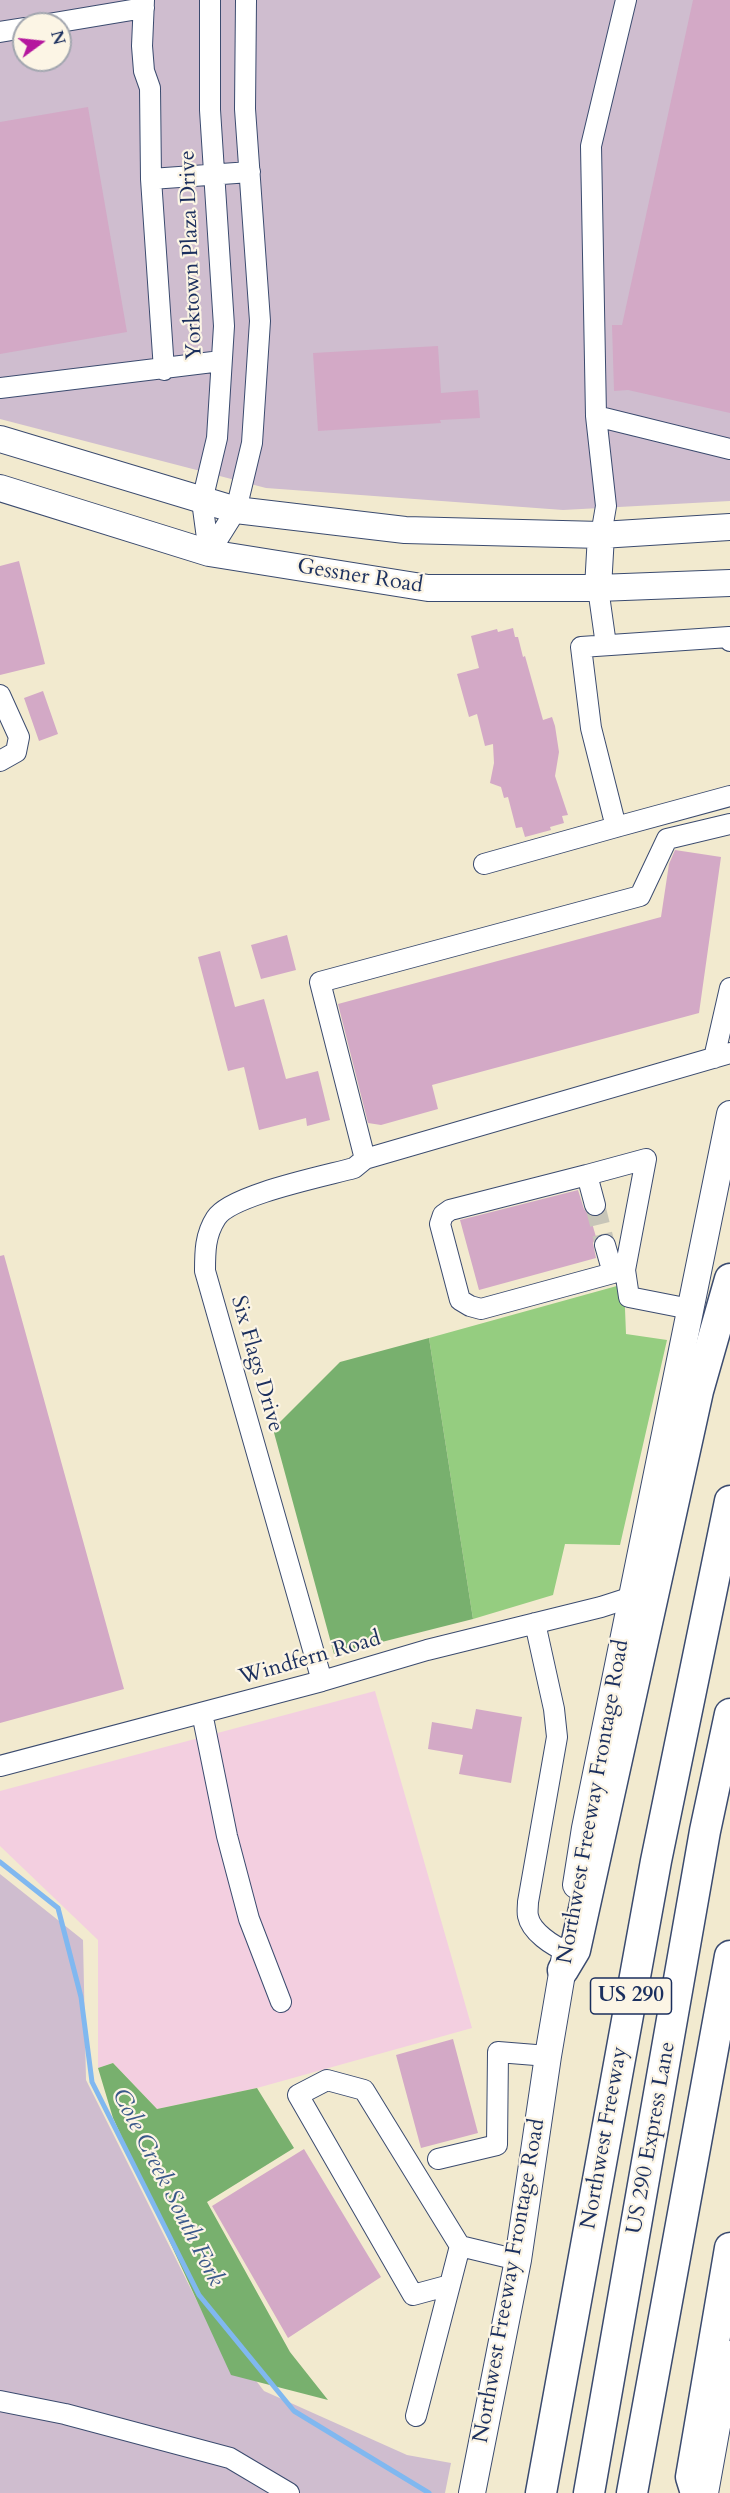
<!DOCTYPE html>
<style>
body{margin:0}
#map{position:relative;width:730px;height:2493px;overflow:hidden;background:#f2eacf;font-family:Cardo,serif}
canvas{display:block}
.north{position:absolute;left:12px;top:12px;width:60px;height:60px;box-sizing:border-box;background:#fcf5e5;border:2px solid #a2a6af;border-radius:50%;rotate:75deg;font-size:16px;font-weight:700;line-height:24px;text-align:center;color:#1b2f5e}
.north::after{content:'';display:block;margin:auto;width:21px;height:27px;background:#b5179e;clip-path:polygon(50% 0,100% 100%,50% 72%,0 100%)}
</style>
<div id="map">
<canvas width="730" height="2493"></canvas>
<div class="north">N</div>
</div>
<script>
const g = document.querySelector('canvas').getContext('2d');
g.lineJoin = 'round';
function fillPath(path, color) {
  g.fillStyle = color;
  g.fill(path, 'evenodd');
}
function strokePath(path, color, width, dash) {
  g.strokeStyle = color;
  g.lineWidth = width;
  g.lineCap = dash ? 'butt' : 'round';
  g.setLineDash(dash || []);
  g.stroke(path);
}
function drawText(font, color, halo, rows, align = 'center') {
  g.font = font + ' Cardo,serif';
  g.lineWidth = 4.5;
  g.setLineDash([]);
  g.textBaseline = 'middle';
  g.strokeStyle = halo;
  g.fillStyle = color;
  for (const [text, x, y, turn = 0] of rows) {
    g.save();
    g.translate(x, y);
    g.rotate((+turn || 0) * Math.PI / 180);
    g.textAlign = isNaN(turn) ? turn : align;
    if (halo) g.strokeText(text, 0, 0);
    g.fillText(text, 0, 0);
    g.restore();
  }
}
fillPath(new Path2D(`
 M375,1691L472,2028L257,2088L157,2109L113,2063L98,2068V1940L0,1846V1791Z`), '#f3cfe0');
fillPath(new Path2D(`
 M0,0H730V501L563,510L266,488L0,419ZM24,24H60V60H24Z
 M0,1874L83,1940L86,2080L202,2311L264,2391L407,2455L451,2463L445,2493H0Z`), '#cfbdcf');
fillPath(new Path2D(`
 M624,1284L626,1334L667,1340L620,1545L565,1544L553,1595L473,1619L429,1338Z`), '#95cd80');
fillPath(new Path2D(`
 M429,1338L473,1619L334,1654L273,1429L340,1362Z
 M113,2063L157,2109L257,2088L294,2148L207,2202L290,2352L328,2400L231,2375L113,2118L98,2068Z`), '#78b06e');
strokePath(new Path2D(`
 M0,1862L58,1908L81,1997L92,2082L199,2295L294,2411L429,2493`), '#80b8f0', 5);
fillPath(new Path2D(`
 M693,0H730V413L628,390L614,391L612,325H622Z
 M88,107L127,332L0,354V122Z
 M438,346L441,393L478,390L480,418L440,420L441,423L318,431L313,353Z
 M19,561L45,664L0,675V566Z
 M513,628L515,637H518L523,657L525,656L543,720L552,717L555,726L559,752L555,776L568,815L562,816L564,823L550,827L551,830L525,837L522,827L516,828L508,797L504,798L501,787L490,783L494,763L493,744L485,746L477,714L469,717L457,674L479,668L471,636L497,629L498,632Z
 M43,691L58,734L39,741L24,698Z
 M675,850L721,857L699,1013L432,1085L438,1109L381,1125L368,1123L338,1004L661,917L669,864Z
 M287,935L296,970L261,979L251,945Z
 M220,951L235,1007L264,999L286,1079L318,1071L330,1120L307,1126L306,1118L259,1130L244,1067L228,1071L198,957Z
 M578,1190L584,1209L590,1216L596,1237L593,1243L596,1258L479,1290L460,1220Z
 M4,1255L124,1689L0,1723V1256Z
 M476,1709L522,1717L511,1783L459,1774L463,1755L428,1749L432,1722L472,1729Z
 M453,2039L478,2133L421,2148L396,2055Z
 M304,2149L381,2277L288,2338L212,2206Z`), '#d3a9c6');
strokePath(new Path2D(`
 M595,1205L605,1245`), '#c7c5b8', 20, [20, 10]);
const minor = new Path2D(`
 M144,0L142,46L144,71L150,88L151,179L164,370
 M626,0L591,146L596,416L730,449
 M48,24L144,8
 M0,32L24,28
 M151,179L250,172
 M0,388L221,361
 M596,416L606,506L601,535
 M209,553L236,510L252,443L260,321L245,109L246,0
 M209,553L202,501L217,438L224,326L210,110V0
 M598,588L606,645
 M730,641L729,637L581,647L591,728L616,827L730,796
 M0,695L19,737L16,752L0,761
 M484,864L616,827
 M714,1058L730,988
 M365,1159L320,982L640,896L667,839L730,824
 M587,1175L450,1210L443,1215L440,1224L460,1300L470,1306L481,1309L613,1273
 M595,1205L587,1175L646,1159L625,1270L629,1297L690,1309
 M605,1245L613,1273L625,1271
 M535,1623L554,1709L557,1737L528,1902C528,1906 527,1912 528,1916C531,1932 553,1946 566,1951
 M322,1681L205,1271C205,1252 205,1235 216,1218C230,1195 325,1176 354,1168L365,1159L730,1053
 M202,1713L227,1836L249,1919L281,2002
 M0,1766L322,1681L427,1650L601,1607L632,1597
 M438,2159L497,2145L498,2052L548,2056
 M450,2285L413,2295L298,2095L327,2080L364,2090L460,2246
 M0,2401L65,2414L230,2458L289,2493
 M416,2416L460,2246L518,2260`);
const major = new Path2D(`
 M0,439L236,510L405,530L601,535L730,527
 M0,488L209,553L428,588H598L730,583
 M598,588L601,535
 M576,1885L585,1828L730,1114
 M472,2493L518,2260L548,2056L566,1950
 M705,2493L730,2354`);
const highway = new Path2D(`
 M563,1970L575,1950L698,1391L730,1279
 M541,2493L656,1861L730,1501
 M589,2493L705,1831L730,1714
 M632,2493L730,1956
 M696,2493L691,2477L730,2248`);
strokePath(minor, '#3b4b6f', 22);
strokePath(major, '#3b4b6f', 28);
strokePath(highway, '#3b4b6f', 33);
strokePath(minor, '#fff', 20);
strokePath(major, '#fff', 26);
strokePath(highway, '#fff', 30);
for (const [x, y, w] of [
 [631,1996,81]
]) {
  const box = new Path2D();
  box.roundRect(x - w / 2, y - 18, w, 36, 4.5);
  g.fillStyle = '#fcf5e5';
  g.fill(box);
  strokePath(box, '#1b2f5e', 1.5);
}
drawText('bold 21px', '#1b2f5e', null, [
 ["US 290",631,1996]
]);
drawText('22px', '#1b2f5e', '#fcf5e5', [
 ["Yorktown Plaza Drive",192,255,-92],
 ["Gessner Road",360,577,9],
 ["Six Flags Drive",256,1364,74],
 ["Windfern Road",310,1659,-16],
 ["Northwest Freeway Frontage Road",594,1802,-80],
 ["Northwest Freeway",605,2138,-80],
 ["US 290 Express Lane",652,2138,-80],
 ["Northwest Freeway Frontage Road",510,2281,-80]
]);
drawText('italic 24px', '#39588a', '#fcf5e5', [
 ["Cole Creek South Fork",167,2188,63]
]);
</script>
